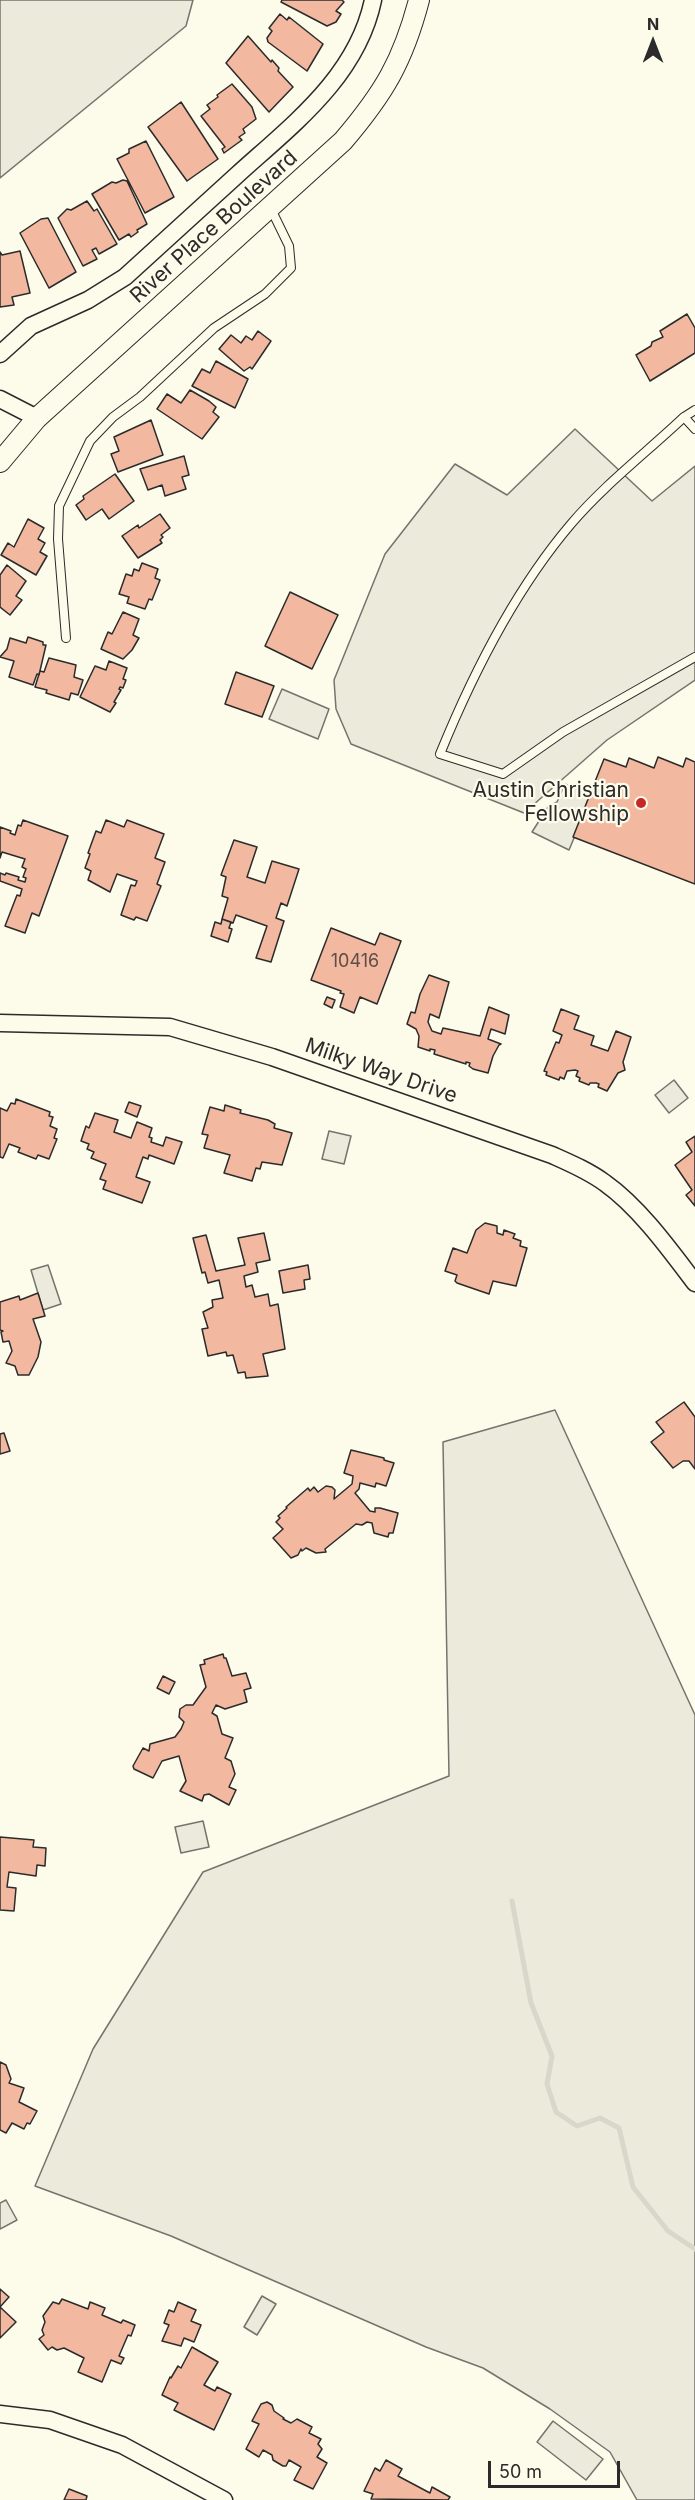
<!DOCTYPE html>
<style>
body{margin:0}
#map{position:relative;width:695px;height:2500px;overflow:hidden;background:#fdfbea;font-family:Inter,sans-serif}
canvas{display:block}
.north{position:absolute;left:623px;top:12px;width:60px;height:60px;-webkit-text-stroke:4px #fdfbea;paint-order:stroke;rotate:0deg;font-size:16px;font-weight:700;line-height:24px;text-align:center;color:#2b2b2b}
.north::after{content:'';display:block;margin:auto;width:21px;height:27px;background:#2b2b2b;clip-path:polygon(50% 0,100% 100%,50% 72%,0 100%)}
.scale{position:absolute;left:488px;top:2461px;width:132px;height:27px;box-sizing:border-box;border:3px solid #2b2b2b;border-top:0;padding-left:8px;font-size:18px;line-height:21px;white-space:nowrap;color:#2b2b2b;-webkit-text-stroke:4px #fdfbea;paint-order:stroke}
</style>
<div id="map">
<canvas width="695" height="2500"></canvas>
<div class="north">N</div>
<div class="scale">50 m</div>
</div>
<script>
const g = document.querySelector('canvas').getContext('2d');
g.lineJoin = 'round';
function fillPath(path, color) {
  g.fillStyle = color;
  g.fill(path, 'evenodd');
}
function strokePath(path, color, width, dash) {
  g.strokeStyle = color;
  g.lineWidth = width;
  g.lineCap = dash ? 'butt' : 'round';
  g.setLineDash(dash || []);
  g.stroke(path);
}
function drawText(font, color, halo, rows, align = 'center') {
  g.font = font + ' Inter,sans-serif';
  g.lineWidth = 4.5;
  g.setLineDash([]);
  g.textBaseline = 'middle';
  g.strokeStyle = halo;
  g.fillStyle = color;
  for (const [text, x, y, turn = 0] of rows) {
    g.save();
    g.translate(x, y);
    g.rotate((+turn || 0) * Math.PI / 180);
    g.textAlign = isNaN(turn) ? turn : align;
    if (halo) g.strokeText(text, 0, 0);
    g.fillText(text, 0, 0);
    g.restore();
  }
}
const green = new Path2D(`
 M0,0H193L186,26L0,178Z
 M282,689L329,709L318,739L269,719Z
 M565,784L592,795L569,850L532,832L548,807L557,802Z
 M674,1080L688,1098L669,1113L655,1095Z
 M329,1131L351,1136L344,1164L322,1159Z
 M48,1265L61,1304L43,1310L31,1270Z
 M555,1410L695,1715V2500H637L610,2452L550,2409L483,2368L426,2347L171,2236L35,2186L93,2049L203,1872L449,1776L443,1442Z
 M203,1821L209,1847L181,1853L175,1827Z
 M6,2200L17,2220L0,2229V2203Z
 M262,2296L276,2304L257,2335L244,2327Z
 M553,2421L603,2459L586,2480L537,2442Z`);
fillPath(green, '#ecebdb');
strokePath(green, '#74746e', 1.5);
const parking = new Path2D(`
 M575,429L652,501L695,466V680L607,740L524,813L351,744L336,709L334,680L385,554L455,464L507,495Z`);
fillPath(parking, '#eceadb');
strokePath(parking, '#74746e', 1.5);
strokePath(new Path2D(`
 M512,1901L531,2003L552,2056L547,2084L556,2112L577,2126L600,2118L619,2128L633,2187L668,2231L695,2249`), '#d8d7c9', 5);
const building = new Path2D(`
 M282,0H342L344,2L336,11L341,14L336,22L327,26L281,2Z
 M280,14L287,20L289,17L323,44L307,71L268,42L267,38L272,31L269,28Z
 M248,36L271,62L272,60L279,68L278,71L293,87L269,112L226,63Z
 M232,84L252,107L256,119L243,129L245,133L239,137L242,140L224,153L222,149L225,147L201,116L210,109L207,105L218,97L217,95Z
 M181,102L218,159L187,181L148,127Z
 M146,141L174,197L145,213L117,159L129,153V149Z
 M123,180L127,181L147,224L137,230L138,232L131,237L129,234L119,240L92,194L112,182L116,183Z
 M87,201L94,211L97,209L117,244L99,254L96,248L92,250L97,259L83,266L58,218L67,209L71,210Z
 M48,218L76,272L49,288L20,233L41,219Z
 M20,251L30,293L12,297L14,305L0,307V252L2,255Z
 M687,314L695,328V353L650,381L636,355L651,346L652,342L663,337L660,331Z
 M258,331L271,341L252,369L250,367L244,371L219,349L231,335L241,343L246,336L252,340Z
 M216,361L248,379L235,408L192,386L202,369L210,373Z
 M190,390L209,401L216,407L213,412L219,417L202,439L157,409L167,394L181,403Z
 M151,420L163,455L118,472L111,454L119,451L114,437Z
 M184,456L189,475L182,477L186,489L165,496L162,485L148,490L140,469Z
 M115,474L134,501L109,519L102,509L86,520L76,505L84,499L83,496Z
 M160,514L170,528L161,535L163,537L160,540L162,543L138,558L122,536L138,525L139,528Z
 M28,519L44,528L38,539L45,543L40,552L47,556L36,575L1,555L8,543L14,547Z
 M142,563L158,569L155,578L160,580L152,600L149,599L145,609L127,603L129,597L119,594L126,574L132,576L134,569L139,571Z
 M7,565L26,581L16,596L22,600L10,615L0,607V575Z
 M290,592L338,615L312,669L265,646Z
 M123,612L139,619L133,635L139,638L132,650L123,659L101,649L108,632L112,634Z
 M28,637L43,642V645H46L39,675L37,674L33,685L9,677L14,661L0,657L7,649L10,638L26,643Z
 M49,658L76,665L74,677L83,680L78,695L71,693L69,700L46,693L47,690L35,687L40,671L44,672Z
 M109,661L127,668L123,679L126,680L123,688L120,687L119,689L121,690L114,702L116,703L110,712L80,697L95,666L106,670Z
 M236,672L274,686L262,717L225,704Z
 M658,757L683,767L686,758L695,762V884L573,837L604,759L626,767L629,758L654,768Z
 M23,820L68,836L39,916L32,913L25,933L5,926L17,895L20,896L22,889L0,881V873L5,875L6,873L19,877L18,880L25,882L26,878L23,877L26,869L22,867L25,859L2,852L0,858V827L11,831L10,833L15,835L18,825L21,826Z
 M106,820L124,827L127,820L164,834L155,858L165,862L157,884L161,886L147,921L136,917L134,920L121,915L131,885L135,886L137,881L117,874L110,892L88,880L91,871L85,868L90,854L88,853L96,831L101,833Z
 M234,840L257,847L247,877L265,883L272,861L299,869L287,906L281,903L276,918L284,921L271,962L256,958L267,926L236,915L233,923L222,919L228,898L222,896L226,877L221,875Z
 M222,919L231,922L229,928L232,929L228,942L211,936L215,922L221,924Z
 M331,928L375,945L380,933L401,941L377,1004L360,997L354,1013L340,1007L344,994L340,993L341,991L311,980Z
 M429,975L449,982L439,1018L430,1014L428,1022L432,1031L441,1034L443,1028L480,1036L489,1007L509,1015L505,1034L491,1029L488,1039L501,1044L499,1045L493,1056L488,1073L473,1069L469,1066L470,1063L466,1062V1064L434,1054L435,1050L430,1049V1051L418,1047L419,1036L416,1029L407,1024L411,1012L415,1013L420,994Z
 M327,997L335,1000L332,1008L324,1004Z
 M561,1009L579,1016L574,1029L594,1036L591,1045L608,1051L616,1031L631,1037L623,1062L625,1070L618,1073L607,1091L598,1087L599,1084L596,1083H590L589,1085L579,1081L580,1078L576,1076L578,1071L575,1070L567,1071L564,1079L560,1077L559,1080L546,1075L547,1072L544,1071L556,1042L559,1043L562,1035L553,1031Z
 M16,1099L50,1112L49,1116L53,1117L50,1126L57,1129L54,1138L57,1139L49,1159L38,1155L36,1159L18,1152L20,1148L9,1144L3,1158L0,1157V1108L7,1111L11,1103L15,1104Z
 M129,1102L141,1106L137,1117L125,1112Z
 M225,1105L241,1110L240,1113L268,1120L275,1124L274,1128L292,1133L282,1165L262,1162L260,1169L256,1168L252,1181L224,1173L230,1155L204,1148L208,1135L202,1134L210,1107L224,1111Z
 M95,1113L118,1120L114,1132L131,1138L137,1122L152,1128L149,1137L152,1138L151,1142L163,1146L166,1137L182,1142L174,1164L149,1155L148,1159L143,1157L136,1177L150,1182L142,1203L103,1189L106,1181L100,1179L106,1164L91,1158L94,1152L87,1149L89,1144L81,1141L86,1126L89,1128Z
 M695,1136V1206L686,1195L692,1190L675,1165L692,1152L686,1142Z
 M485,1223L497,1226V1233L503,1235L504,1230L515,1234L513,1238L521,1241L520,1246L527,1248L516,1286L493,1281L489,1294L457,1283L455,1281L457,1275L445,1271L453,1248L467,1253L476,1230Z
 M264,1233L270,1260L256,1263L258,1272L244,1276L246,1287L252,1285L255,1297L268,1294L270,1306L278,1304L285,1349L263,1354L268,1376L246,1378L245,1372L238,1373L233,1355L227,1356L226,1352L208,1356L202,1329L208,1328L203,1312L213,1307L212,1300L223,1298L219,1280L208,1283L205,1272L202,1273L193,1238L206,1235L216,1271L245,1265L238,1238Z
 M308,1265L310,1279L304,1280L305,1289L283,1293L279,1271Z
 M38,1293L45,1316L33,1319L41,1342L38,1357L29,1375H18L15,1366L6,1363L12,1351L9,1341L3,1342L1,1332L3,1331L0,1330V1302L19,1296L20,1300Z
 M684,1402L695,1417V1469L689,1461H683L673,1468L651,1442L664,1432L656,1422Z
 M4,1433L10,1451L0,1454V1434Z
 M351,1450L384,1458V1460L394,1463L386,1486L376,1483L375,1487L360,1483L359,1489L355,1493L370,1511L375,1512V1508H380L398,1513L393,1533H389L388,1537L374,1533L372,1523L367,1522L362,1525L356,1524L325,1549L326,1552L316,1553L306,1548L302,1551L301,1549L298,1555L291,1558L273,1538L283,1529L276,1522L280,1518L278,1516L287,1508L286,1507L308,1488L310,1491L314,1487L318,1492L326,1486L332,1487L335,1490L334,1499L352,1484L353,1476L344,1473Z
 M223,1654L224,1658H226L232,1676L246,1673L251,1688L244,1690L247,1702L225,1709L216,1705L212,1713L217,1716L222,1734L233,1738L225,1758L231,1761L235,1774L229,1787L236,1790L229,1805L209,1794L204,1795L202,1801L180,1791L186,1781L179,1756L162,1761L153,1778L134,1769L133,1766L143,1748L149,1751L150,1744L175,1737L181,1729L184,1722L179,1717L180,1709L186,1705H193L206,1687L200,1665L205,1664L204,1660Z
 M163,1676L175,1682L169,1694L157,1688Z
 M0,1837L34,1840L33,1847L46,1848L45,1866L37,1865L36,1876L9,1872L7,1887L16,1888L14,1911L0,1910Z
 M0,2062L6,2065L11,2079L9,2083L24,2088L19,2102L37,2111L30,2124L27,2123L24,2129L12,2123L6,2133L0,2130Z
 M0,2289L9,2297L0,2307L16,2322L0,2338Z
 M62,2299L88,2309L90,2302L105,2308L102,2315L121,2323L123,2320L135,2325L131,2336L128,2335L119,2356L124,2358L121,2364L111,2360L102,2382L78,2372L84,2358L64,2348L57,2350L52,2347L48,2350L39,2339L44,2335L42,2330L45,2322L43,2316L53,2302L59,2304Z
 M178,2302L196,2310L191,2321L201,2325L194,2342L184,2338L181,2346L162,2341L169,2325L164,2323L169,2310L174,2312Z
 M192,2347L218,2362L204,2385L215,2391L217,2387L231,2394L214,2430L174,2410L178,2403L162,2395L170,2377L171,2378L178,2366L181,2368Z
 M267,2402L272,2405L274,2411L284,2418L283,2419L291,2423L297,2419L312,2427L309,2433L321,2439L318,2444L322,2449L317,2457L327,2463L313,2489L294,2480L301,2467L289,2460L286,2466H283L273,2460L272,2455L263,2450L259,2457L246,2449L259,2424L252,2421L261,2404Z
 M386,2460L402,2469L398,2476L430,2493L432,2487L450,2497L448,2500L371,2499L373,2494L364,2491L375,2468L380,2471Z
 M69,2489L87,2496L86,2500H64Z`);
fillPath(building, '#f2b8a0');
strokePath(building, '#2b2b2b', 1.5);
const service = new Path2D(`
 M695,410L684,417C647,452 604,485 571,524C514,591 473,673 440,754L503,774L563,732L695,657
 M684,417L695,429
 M66,638L58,539L59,506L90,441L113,417L140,397L214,328L265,294L291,268L289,246L271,209`);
const minor = new Path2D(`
 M0,354L31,326L88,300L125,277C162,243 200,209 237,175C292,125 357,77 373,0
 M0,399L37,418
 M0,1023L170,1027L272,1057L552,1155C570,1163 589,1171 605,1183C639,1207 670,1250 695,1283
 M0,2414L50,2420L122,2445L224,2500`);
const tertiary = new Path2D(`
 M0,462L37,418L343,141C384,93 403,61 419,0`);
strokePath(service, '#2b2b2b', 10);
strokePath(minor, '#2b2b2b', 19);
strokePath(tertiary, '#2b2b2b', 22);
strokePath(service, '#fdfbea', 8);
strokePath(minor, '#fdfbea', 16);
strokePath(tertiary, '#fdfbea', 20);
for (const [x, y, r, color] of [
 [641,803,6,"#c62828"]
]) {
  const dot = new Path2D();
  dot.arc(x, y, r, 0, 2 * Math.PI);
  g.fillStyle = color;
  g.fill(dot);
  strokePath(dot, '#fdfbea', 2);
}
drawText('18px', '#5d4e48', null, [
 ["10416",355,962]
]);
drawText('21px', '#2b2b2b', '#fdfbea', [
 ["River Place Boulevard",214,227,-42],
 ["Milky Way Drive",381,1071,19]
]);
drawText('21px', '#2b2b2b', '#fdfbea', [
 ["Austin Christian",629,791],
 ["Fellowship",629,815]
], 'right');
</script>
